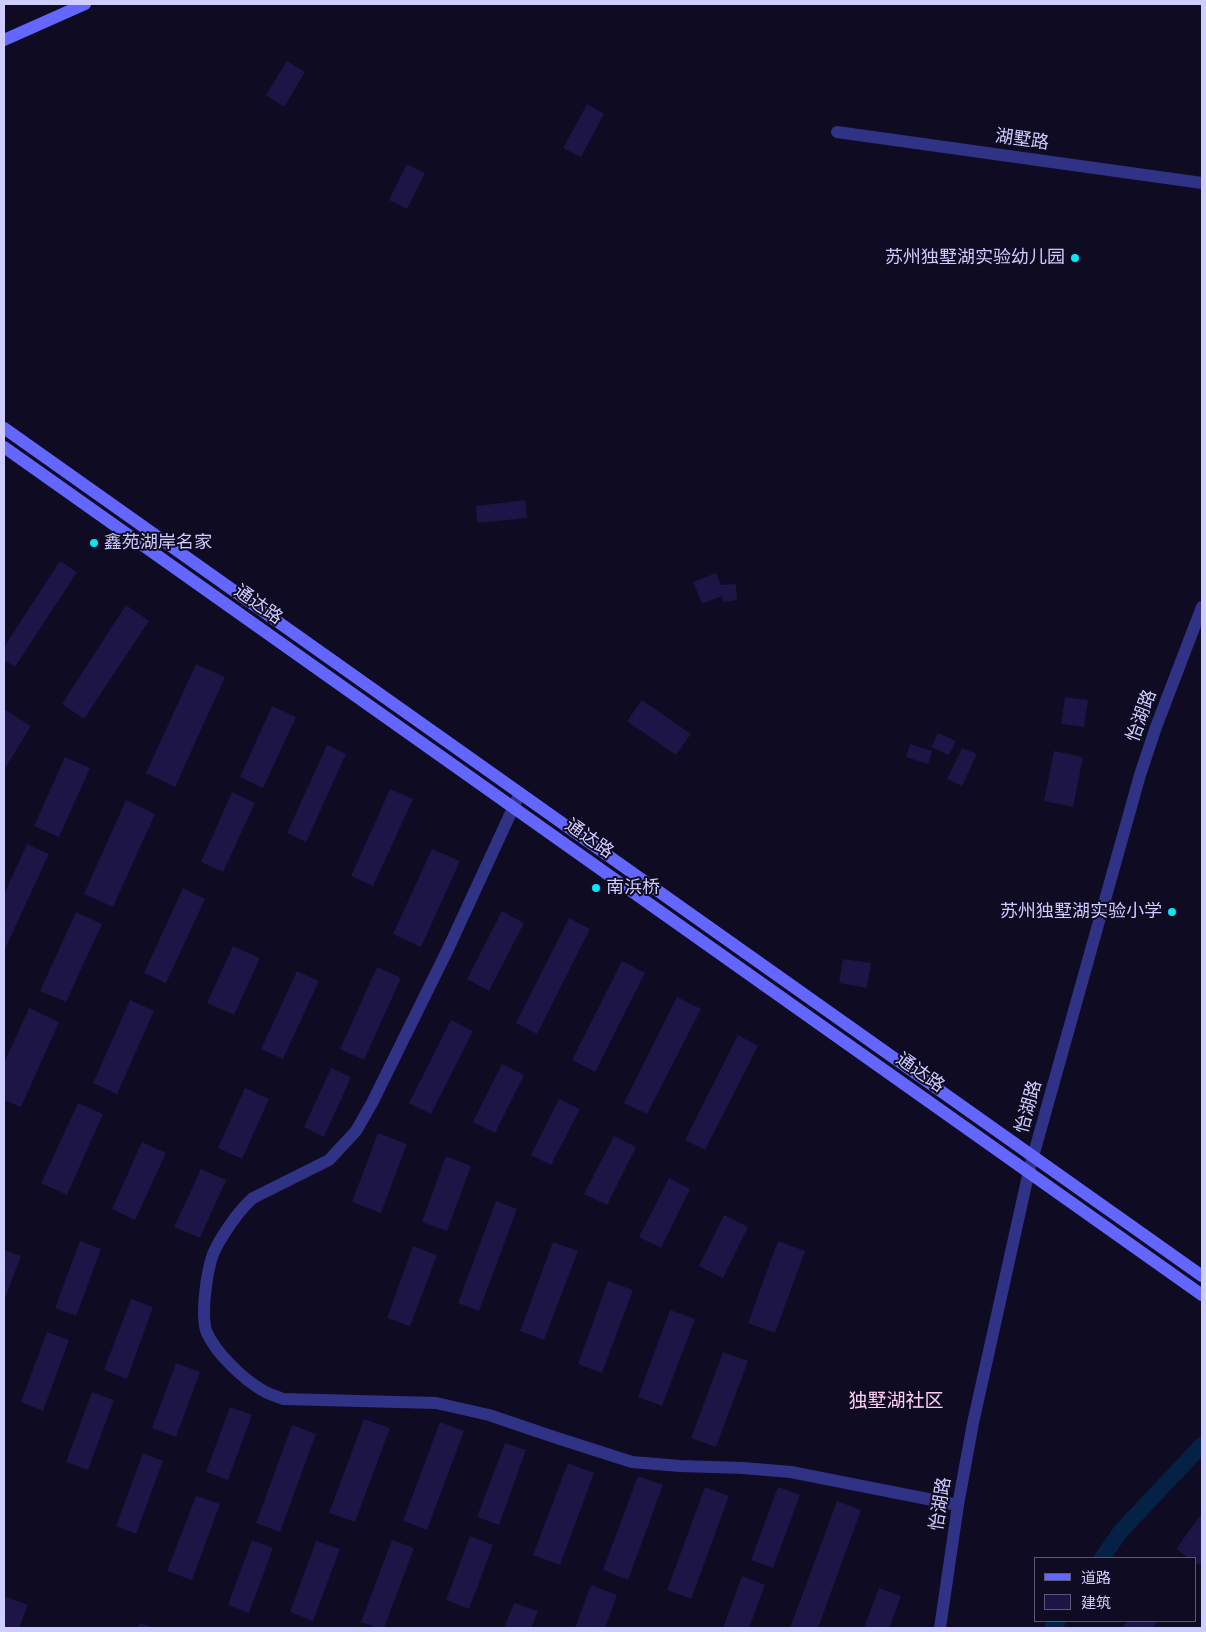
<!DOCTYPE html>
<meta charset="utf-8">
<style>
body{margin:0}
#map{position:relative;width:1206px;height:1632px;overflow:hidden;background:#0e0b22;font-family:Arial,"Noto Sans SC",sans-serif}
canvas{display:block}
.frame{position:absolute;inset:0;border:5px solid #cfccff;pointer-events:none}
.legend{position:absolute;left:1034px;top:1557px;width:162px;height:65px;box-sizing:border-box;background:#0e0b22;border:1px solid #5b587a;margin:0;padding:6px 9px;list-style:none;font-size:15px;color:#cfccff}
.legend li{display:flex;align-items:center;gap:10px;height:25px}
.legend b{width:25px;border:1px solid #5b587a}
</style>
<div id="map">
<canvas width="1206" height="1632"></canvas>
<div class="frame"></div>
<ul class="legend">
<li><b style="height:6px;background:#6367ff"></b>道路</li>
<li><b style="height:14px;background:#1c1545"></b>建筑</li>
</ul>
</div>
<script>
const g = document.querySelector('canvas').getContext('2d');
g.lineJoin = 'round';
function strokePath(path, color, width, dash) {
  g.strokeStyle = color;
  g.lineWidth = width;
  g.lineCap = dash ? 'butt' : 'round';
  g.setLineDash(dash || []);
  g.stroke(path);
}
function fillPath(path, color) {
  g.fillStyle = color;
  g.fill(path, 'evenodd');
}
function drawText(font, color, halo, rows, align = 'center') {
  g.font = font + ' Arial,"Noto Sans SC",sans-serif';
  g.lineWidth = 4;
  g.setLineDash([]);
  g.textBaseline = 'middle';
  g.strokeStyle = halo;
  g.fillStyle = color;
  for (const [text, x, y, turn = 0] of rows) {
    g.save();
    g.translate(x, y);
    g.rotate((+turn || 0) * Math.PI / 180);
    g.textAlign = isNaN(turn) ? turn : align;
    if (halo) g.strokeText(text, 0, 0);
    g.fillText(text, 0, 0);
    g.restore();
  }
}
strokePath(new Path2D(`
 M1102,1558L1121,1531L1202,1445
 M1052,1628L1058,1621`), '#062146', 16);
fillPath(new Path2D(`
 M287,61L305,72L284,107L266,95Z
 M587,104L604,114L581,157L563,148Z
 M407,164L425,173L407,209L389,200Z
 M525,500L527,518L477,523L476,506Z
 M60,561L77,572L15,667L4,660V647Z
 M716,573L722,588L721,585L736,584L737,600L723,602L722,596L702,604L693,582Z
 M126,605L149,621L84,719L62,704Z
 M196,664L225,677L175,787L146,773Z
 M1065,697L1088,700L1084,727L1061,724Z
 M642,700L691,734L676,755L627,721Z
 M272,706L296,717L263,788L240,777Z
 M4,709L31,726L4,770Z
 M938,733L956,741L949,755L931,747Z
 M910,744L932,751L928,764L906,757Z
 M327,745L346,754L306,842L287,833Z
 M962,748L977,754L962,786L947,779Z
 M1054,751L1083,757L1073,807L1044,801Z
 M65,757L90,768L59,837L34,826Z
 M390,789L413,799L373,886L351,876Z
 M232,792L255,803L223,872L201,862Z
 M126,800L155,814L113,907L84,894Z
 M27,844L49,854L4,951V894Z
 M432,849L460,861L421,947L393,934Z
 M183,888L205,899L166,983L144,973Z
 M502,911L524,923L489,991L467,979Z
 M76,912L102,924L66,1002L40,991Z
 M569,918L590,929L537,1034L516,1023Z
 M233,946L260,958L234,1015L207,1003Z
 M843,959L871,963L867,988L839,983Z
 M622,961L645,973L595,1072L572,1060Z
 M377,967L401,978L364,1060L340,1049Z
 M297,971L319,981L283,1059L261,1049Z
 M677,997L701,1009L647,1114L624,1103Z
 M130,1000L154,1011L117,1094L93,1083Z
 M29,1008L59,1022L21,1107L4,1100V1063Z
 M451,1020L473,1031L431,1114L409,1103Z
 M738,1035L758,1046L705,1150L685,1140Z
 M502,1064L524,1075L495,1133L473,1122Z
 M331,1068L351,1077L324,1137L304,1127Z
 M245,1088L269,1099L242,1159L218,1148Z
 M559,1099L580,1109L551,1165L531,1155Z
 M78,1103L103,1114L67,1195L41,1183Z
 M378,1133L407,1144L381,1213L352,1202Z
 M614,1136L636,1147L607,1205L584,1194Z
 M142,1142L166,1153L135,1220L112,1209Z
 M446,1156L471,1166L447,1231L422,1222Z
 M201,1169L226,1180L200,1238L174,1227Z
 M669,1178L690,1189L661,1248L639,1237Z
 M496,1201L517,1209L479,1311L458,1303Z
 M724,1215L748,1227L723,1278L699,1266Z
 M80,1241L101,1249L76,1316L55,1308Z
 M778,1241L805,1251L775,1333L748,1323Z
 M553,1242L578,1251L544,1340L520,1331Z
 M413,1246L437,1255L410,1326L387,1318Z
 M4,1250L21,1256L4,1301Z
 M608,1281L633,1290L602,1373L578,1364Z
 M131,1299L153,1307L127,1379L104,1370Z
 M670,1310L695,1319L662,1406L638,1397Z
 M47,1332L69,1340L43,1411L21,1402Z
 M723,1352L748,1361L716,1447L691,1438Z
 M176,1363L200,1372L176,1437L152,1428Z
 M92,1392L114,1400L88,1470L66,1462Z
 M230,1407L252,1415L228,1480L206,1472Z
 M364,1419L390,1428L355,1522L329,1513Z
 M440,1422L464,1431L427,1530L403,1521Z
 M292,1425L316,1434L280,1532L256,1523Z
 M505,1443L526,1450L499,1525L477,1517Z
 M143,1453L163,1461L136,1534L116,1526Z
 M568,1463L594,1473L560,1565L533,1555Z
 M638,1476L663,1485L628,1580L603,1570Z
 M705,1487L729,1496L691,1599L667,1590Z
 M778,1487L800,1495L773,1568L751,1560Z
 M196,1496L220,1504L192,1580L167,1571Z
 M837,1501L861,1510L818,1628H790Z
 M1202,1513V1561L1199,1565L1195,1562V1558H1189L1176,1549Z
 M470,1536L493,1545L469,1609L446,1600Z
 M252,1540L273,1548L249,1613L228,1605Z
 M392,1540L414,1548L384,1628H378L361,1622Z
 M316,1541L340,1549L313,1621L290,1612Z
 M742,1576L765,1585L749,1628H723Z
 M591,1585L617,1595L605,1628H575Z
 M879,1588L901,1596L889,1628H864Z
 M4,1596L28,1605L19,1628H4Z
 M514,1603L538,1611L531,1628H504Z
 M1128,1621H1158L1152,1628H1122Z
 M140,1623L155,1628H138Z`), '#1c1545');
strokePath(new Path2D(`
 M520,793L448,949L372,1103L356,1131L329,1160L253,1198C239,1210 221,1236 213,1254C207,1271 200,1316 207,1333C216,1353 243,1379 262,1390C268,1394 276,1396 283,1399L436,1403L489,1415L554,1437L632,1462L680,1466L743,1468L791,1472L958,1505`), '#303286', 12);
strokePath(new Path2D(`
 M837,132L1202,183
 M940,1628L958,1505L973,1423L1029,1171L1140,775L1156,727L1202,607`), '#303286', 12);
strokePath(new Path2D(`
 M4,40L85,4
 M4,428L1202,1276
 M4,447L1202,1295`), '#6367ff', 12);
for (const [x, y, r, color] of [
 [1075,258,5,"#00ebf7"],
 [94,543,5,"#00ebf7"],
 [596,888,5,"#00ebf7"],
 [1172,912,5,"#00ebf7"]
]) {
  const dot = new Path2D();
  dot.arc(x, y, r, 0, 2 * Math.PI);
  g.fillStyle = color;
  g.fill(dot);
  strokePath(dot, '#0e0b22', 2);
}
drawText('18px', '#cfccff', '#0e0b22', [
 ["湖墅路",1022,140,8],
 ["通达路",258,605,35],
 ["怡湖路",1142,716,-70],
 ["通达路",589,839,35],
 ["通达路",920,1073,35],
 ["怡湖路",1029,1107,-75],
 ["怡湖路",941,1504,-81]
]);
drawText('18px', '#cfccff', '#0e0b22', [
 ["苏州独墅湖实验幼儿园",1065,258],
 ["鑫苑湖岸名家",104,543,"left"],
 ["南浜桥",606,888,"left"],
 ["苏州独墅湖实验小学",1162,912]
], 'right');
drawText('19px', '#ffcef0', '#0e0b22', [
 ["独墅湖社区",896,1402]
]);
</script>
